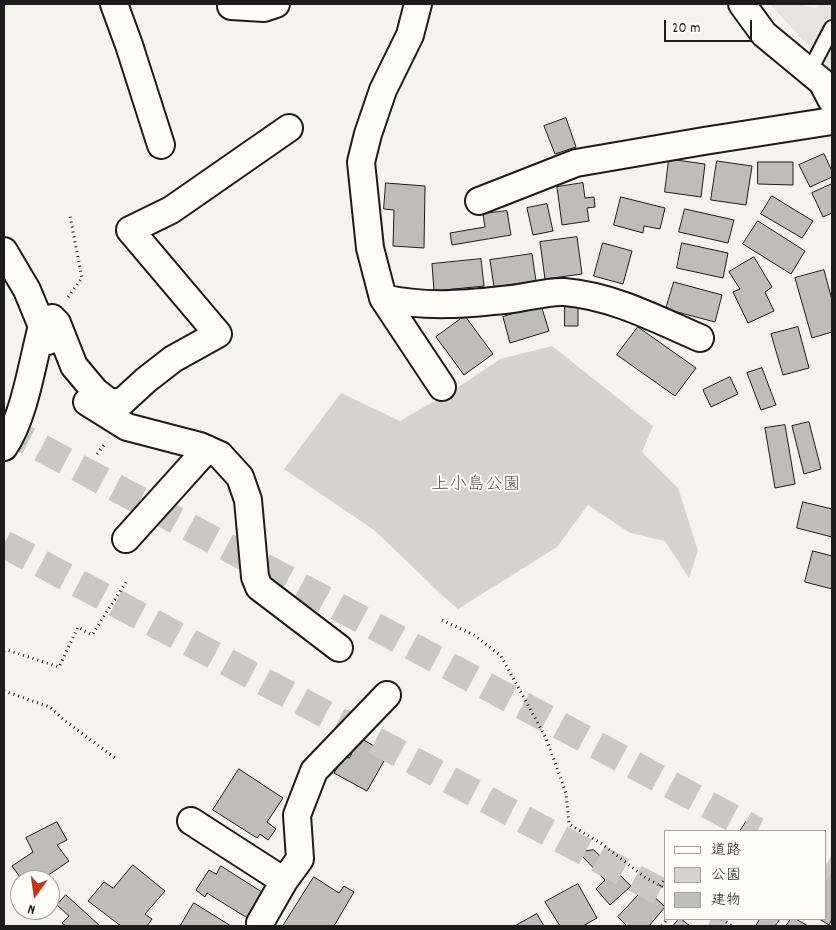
<!DOCTYPE html>
<meta charset="utf-8">
<style>
body{margin:0}
#map{position:relative;width:836px;height:930px;overflow:hidden;background:#f4f3ee;font-family:Dekko,"Klee One",sans-serif}
canvas{display:block}
.frame{position:absolute;inset:0;border:5px solid #1c1c1c;pointer-events:none}
.legend{position:absolute;left:664px;top:830px;width:162px;height:90px;box-sizing:border-box;background:#fdfcf7;border:1px solid #a3a29f;margin:0;padding:6px 9px;list-style:none;font-size:15px;color:#1c1c1c}
.legend li{display:flex;align-items:center;gap:10px;height:25px}
.legend b{width:25px;border:1px solid #a3a29f}
.north{position:absolute;left:10px;top:870px;width:50px;height:50px;box-sizing:border-box;background:#fdfcf7;border:1px solid #a3a29f;border-radius:50%;rotate:194deg;font-size:14px;font-weight:700;line-height:20px;text-align:center;color:#1c1c1c}
.north::after{content:'';display:block;margin:auto;width:18px;height:22px;background:#c8321e;clip-path:polygon(50% 0,100% 100%,50% 72%,0 100%)}
.scale{position:absolute;left:664px;top:20px;width:88px;height:22px;box-sizing:border-box;border:2px solid #1c1c1c;border-top:0;padding-left:6px;font-size:15px;line-height:18px;white-space:nowrap;color:#1c1c1c;-webkit-text-stroke:4px #fdfcf7;paint-order:stroke}
</style>
<div id="map">
<canvas width="836" height="930"></canvas>
<div class="frame"></div>
<ul class="legend">
<li><b style="height:6px;background:#fdfcf7"></b>道路</li>
<li><b style="height:14px;background:#d4d3cf"></b>公園</li>
<li><b style="height:14px;background:#bebdba"></b>建物</li>
</ul>
<div class="north">N</div>
<div class="scale">20 m</div>
</div>
<script>
const g = document.querySelector('canvas').getContext('2d');
g.lineJoin = 'round';
function fillPath(path, color) {
  g.fillStyle = color;
  g.fill(path, 'evenodd');
}
function strokePath(path, color, width, dash) {
  g.strokeStyle = color;
  g.lineWidth = width;
  g.lineCap = dash ? 'butt' : 'round';
  g.setLineDash(dash || []);
  g.stroke(path);
}
function drawText(font, color, halo, rows, align = 'center') {
  g.font = font + ' Dekko,"Klee One",sans-serif';
  g.lineWidth = 4;
  g.setLineDash([]);
  g.textBaseline = 'middle';
  g.strokeStyle = halo;
  g.fillStyle = color;
  for (const [text, x, y, turn = 0] of rows) {
    g.save();
    g.translate(x, y);
    g.rotate((+turn || 0) * Math.PI / 180);
    g.textAlign = isNaN(turn) ? turn : align;
    if (halo) g.strokeText(text, 0, 0);
    g.fillText(text, 0, 0);
    g.restore();
  }
}
fillPath(new Path2D(`
 M770,4H798L815,8L819,4H832V72Z`), '#e4e3de');
fillPath(new Path2D(`
 M552,346L653,426L642,452L678,488L698,551L689,578L665,541L630,533L588,505L557,547L458,609L444,597L374,530L284,469L341,393L400,421L457,388L500,359Z`), '#d4d3cf');
const building = new Path2D(`
 M566,118L576,147L555,154L544,126Z
 M824,154L832,171V177L810,187L799,165Z
 M669,159L705,164L701,197L665,192Z
 M717,161L752,166L746,205L711,200Z
 M758,162H793V185L758,184Z
 M386,183L425,186L424,248L393,246L394,210L384,209Z
 M583,183L585,198L594,197L595,207L587,208L589,221L562,225L557,187Z
 M832,184V213L823,217L812,193Z
 M772,196L813,221L802,238L761,214Z
 M621,197L665,208L660,229L644,226L643,233L614,225Z
 M547,204L553,231L533,235L527,208Z
 M685,209L734,220L728,243L679,232Z
 M507,211L511,235L452,245L450,233L485,227L483,214Z
 M758,221L805,251L791,274L743,244Z
 M577,237L582,274L545,279L540,242Z
 M603,243L632,251L623,284L594,276Z
 M682,243L728,253L723,278L677,268Z
 M532,254L536,281L494,287L490,260Z
 M754,257L772,287L765,292L774,311L748,323L733,292L740,289L729,272Z
 M481,259L484,286L434,291L432,264Z
 M824,270L832,300V332L812,338L795,278Z
 M674,282L722,295L715,322L666,309Z
 M541,305L549,331L510,343L503,317Z
 M565,306H578V326H565Z
 M465,316L493,354L464,375L436,337Z
 M638,327L696,368L675,396L617,355Z
 M798,327L809,368L783,375L771,334Z
 M762,368L776,405L761,410L747,373Z
 M730,377L738,394L711,407L703,390Z
 M809,422L821,469L804,474L792,426Z
 M785,425L795,484L775,488L765,428Z
 M803,502L832,509V537L797,528Z
 M813,551L832,556V589L805,582Z
 M360,738L388,754L367,791L334,773L345,755L349,758Z
 M239,769L283,798L267,822L276,829L268,840L260,834L257,838L213,810Z
 M57,822L67,840L57,845L69,861L41,880H22L12,866L33,852L26,838Z
 M746,822L759,831H740Z
 M594,850L631,886L610,905L596,889L605,880L580,854L585,851Z
 M133,865L165,891L145,914L152,919L147,926H121L88,901L104,882L113,888Z
 M221,866L265,894L249,919L207,893L205,897L196,890L209,870L216,874Z
 M825,867L832,872V919L829,925L819,919H825Z
 M314,877L339,893L344,886L354,892L334,926H283Z
 M578,884L597,918L583,926H560L545,902Z
 M645,888L665,907L649,926H627L618,917Z
 M66,895L100,926H66L62,923L69,916L57,905Z
 M194,903L231,926H183L181,925Z
 M537,914L544,926H515Z
 M679,919H681L690,926H673Z
 M760,919H780L775,926H756Z
 M791,919H796L808,926H786Z`);
fillPath(building, '#bebdba');
strokePath(building, '#1c1c1c', 1);
strokePath(new Path2D(`
 M4,428L757,831
 M4,544L665,894
 M825,867L832,871
 M711,919L725,926`), '#c9c8c4', 28, [28, 14]);
const service = new Path2D(`
 M809,72L832,28`);
const minor = new Path2D(`
 M114,4L129,45L161,145
 M418,4L410,35L383,90L368,134L361,162L370,248L383,298L442,387
 M742,4L764,34L822,82L832,101
 M231,6L264,8L276,4
 M479,201L576,163L704,141L832,121
 M4,251L27,290L48,341
 M383,298C425,308 469,304 512,299C528,297 549,291 564,292C613,296 656,319 700,338
 M87,402L127,427L200,446L220,455L240,477L248,500L255,577L259,587L339,648
 M4,447C25,416 32,363 42,326L52,318L57,323L74,366L95,391L109,402H122L146,380L173,359L218,334L130,230L171,210L289,128
 M126,539L207,449
 M191,821L284,881L260,923L261,926
 M284,881L300,859L297,815L314,771L387,695`);
strokePath(service, '#1c1c1c', 18);
strokePath(minor, '#1c1c1c', 30);
strokePath(new Path2D(`
 M68,297L82,278L70,216
 M97,454L104,445
 M442,620L474,635L501,656L546,738L566,793L569,824L602,844L646,878L665,888
 M4,651L7,650L59,667L78,627L92,635L126,582
 M4,691L50,707L64,720L115,758
 M660,886L665,879
 M722,919L732,926
 M662,926L667,919`), '#1c1c1c', 3, [1, 4]);
strokePath(service, '#fdfcf7', 14);
strokePath(minor, '#fdfcf7', 26);
drawText('18px', '#5c5c5b', '#fdfcf7', [
 ["上小島公園",476,487]
]);
</script>
